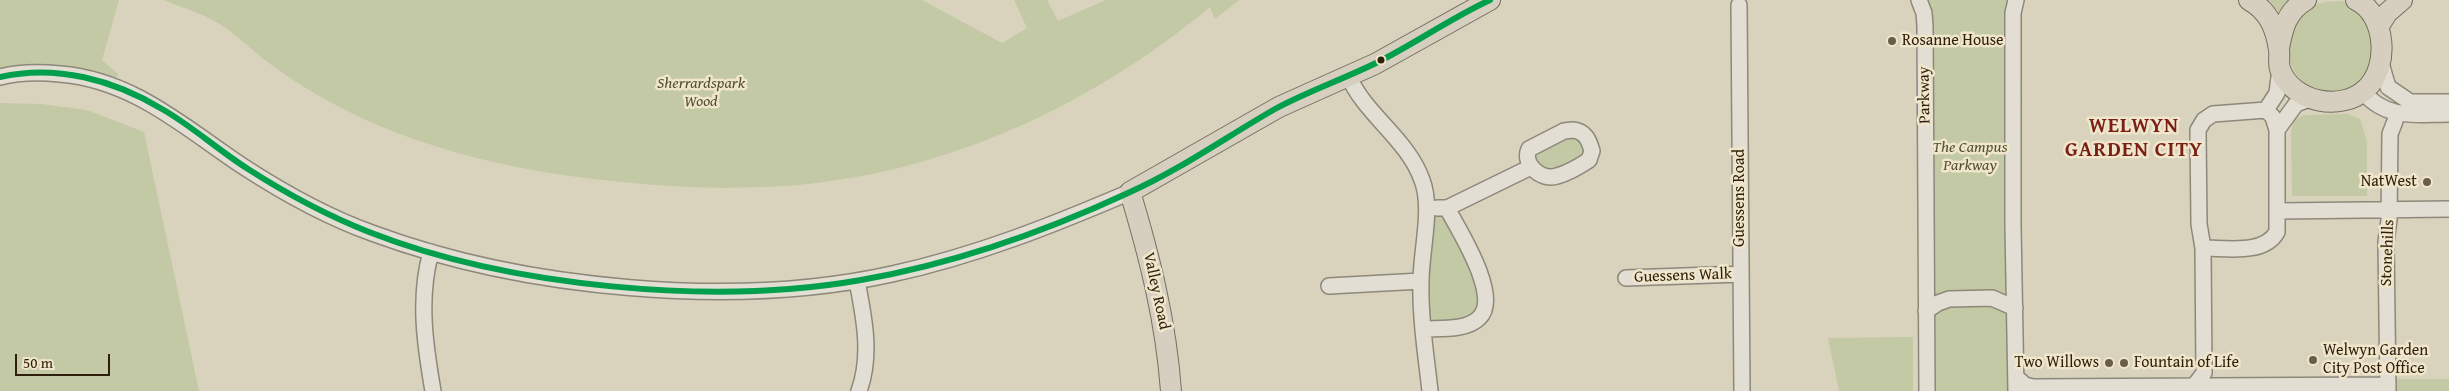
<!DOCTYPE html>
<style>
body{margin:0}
#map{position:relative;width:2449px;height:391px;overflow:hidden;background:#d9d3bd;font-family:"Gentium Book Plus",serif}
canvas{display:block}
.scale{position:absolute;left:15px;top:354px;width:95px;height:22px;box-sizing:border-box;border:2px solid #2f1e09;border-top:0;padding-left:6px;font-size:15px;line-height:18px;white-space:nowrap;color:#2f1e09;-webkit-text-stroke:4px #efe6cc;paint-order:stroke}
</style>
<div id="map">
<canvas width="2449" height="391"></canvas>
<div class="scale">50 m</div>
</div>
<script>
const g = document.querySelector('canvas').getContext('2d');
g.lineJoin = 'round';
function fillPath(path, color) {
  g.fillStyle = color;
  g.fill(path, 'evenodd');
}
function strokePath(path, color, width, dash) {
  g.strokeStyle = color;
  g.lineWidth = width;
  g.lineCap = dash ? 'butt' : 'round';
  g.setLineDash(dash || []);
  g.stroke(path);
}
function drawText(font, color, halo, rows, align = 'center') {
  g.font = font + ' "Gentium Book Plus",serif';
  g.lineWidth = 5;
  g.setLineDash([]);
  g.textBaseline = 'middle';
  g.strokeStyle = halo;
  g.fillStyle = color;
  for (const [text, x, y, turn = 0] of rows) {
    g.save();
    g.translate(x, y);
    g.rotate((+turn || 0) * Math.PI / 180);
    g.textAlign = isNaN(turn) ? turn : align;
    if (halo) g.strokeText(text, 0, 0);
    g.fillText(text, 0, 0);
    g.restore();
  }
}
fillPath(new Path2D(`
 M0,0H119L102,60L118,74L116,79L75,69L0,72Z
 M164,0H922L1002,43L1027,28L1014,0H1047L1058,21L1106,0H1239L1215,19L1210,7C1085,111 929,181 764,187C717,189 669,187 622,182C546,175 472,161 400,134C352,116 302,89 261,57C248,47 236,34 221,25C205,14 182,8 164,0Z
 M1925,0H2008L2009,297L1933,296Z
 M2267,0H2293L2279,15Z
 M2342,1L2359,7C2364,16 2373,27 2375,37C2377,47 2374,63 2369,71C2338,120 2270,80 2293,28C2304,4 2317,2 2342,1Z
 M0,103L41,104L87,110L144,132L199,391H0Z
 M2348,114L2360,119L2367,141V196H2292L2291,130L2295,119L2305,115Z
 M1557,137H1583L1587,157L1563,171L1539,168L1533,152Z
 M1437,214H1444L1452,222L1482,296L1472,319L1430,323L1428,320L1427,259L1432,216Z
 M1992,303L2005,310L2008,318L2010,391H1933V316L1942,306Z
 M1913,337V391H1839L1828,338Z
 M2394,379H2449V391H2395Z`), '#c2c9a4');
const minor = new Path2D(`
 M1919,0L1924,13L1925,26L1927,391
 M1739,5L1742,391
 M2380,60L2388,87L2410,102H2449
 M1348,75C1365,115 1407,138 1422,180C1433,208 1421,251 1421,281C1420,318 1426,355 1430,391
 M0,77C19,72 40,72 60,74C134,80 185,128 244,167C284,193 327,217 372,233C523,289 734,309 892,274C975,256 1053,225 1130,192
 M2363,92C2387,120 2416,114 2449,114
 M2266,110L2277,93L2280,69
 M1573,130C1585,131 1589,140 1592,151L1589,160C1580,166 1568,173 1557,176C1541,181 1522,164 1529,149L1564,131Z
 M2277,130L2296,104L2312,98
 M1437,208H1447L1531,167
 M2278,211L2449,209
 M431,252C418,298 425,345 433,391
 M1626,278L1741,274
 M857,281C864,317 872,355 859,391
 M1329,286L1421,281
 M1926,311L1938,303L1949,299L1992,298L2015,308
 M1423,329C1440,328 1466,331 1479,318C1502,297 1458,229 1447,208
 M2016,377L2025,385L2033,387L2388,385
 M2194,386L2204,373L2203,248L2199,224L2198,130L2204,120L2213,114L2266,110L2273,117L2277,130V232C2264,255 2227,248 2203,248
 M2016,391L2013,226V13L2016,0
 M2388,391L2386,242L2389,220L2390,134L2395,121`);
const major = new Path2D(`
 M2249,0C2269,11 2276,29 2279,50C2280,56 2278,63 2280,69C2292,103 2342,112 2366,89C2390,67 2386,14 2356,0
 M2379,26L2387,13L2402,0
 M2279,48C2283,27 2287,11 2306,0
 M1171,391C1166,322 1150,258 1130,192L1279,107L1375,64L1490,0`);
strokePath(minor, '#8d8879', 18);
strokePath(major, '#756f61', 22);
strokePath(minor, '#e2ded3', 15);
strokePath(major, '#d6cfbf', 20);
strokePath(new Path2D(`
 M0,77C56,64 114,80 162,109C192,126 218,150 248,169C287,194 326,215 369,232C509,287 713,306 861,280C953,264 1044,232 1128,193C1180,170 1226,137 1275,109C1308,91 1344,79 1378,62C1416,43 1451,18 1490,0`), '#029f4d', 6);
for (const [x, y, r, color] of [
 [1892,41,5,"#6a5d48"],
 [1381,60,4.5,"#2f1e09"],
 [2427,182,5,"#6a5d48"],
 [2313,360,5,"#6a5d48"],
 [2109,363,5,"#6a5d48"],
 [2124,363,5,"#6a5d48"]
]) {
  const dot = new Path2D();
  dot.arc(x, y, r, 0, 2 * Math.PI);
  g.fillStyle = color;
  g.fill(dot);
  strokePath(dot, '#efe6cc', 2);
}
drawText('16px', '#2f1e09', '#efe6cc', [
 ["Rosanne House",1902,41],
 ["NatWest",2417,182,"right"],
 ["Welwyn Garden",2323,351],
 ["City Post Office",2323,369],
 ["Two Willows",2099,363,"right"],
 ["Fountain of Life",2134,363]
], 'left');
drawText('italic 16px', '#554f32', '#efe6cc', [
 ["Sherrardspark",701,84],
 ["Wood",701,102],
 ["The Campus",1970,148],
 ["Parkway",1970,166]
]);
drawText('16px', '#2f1e09', '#efe6cc', [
 ["Parkway",1925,95,-91],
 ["Guessens Road",1740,198,-90],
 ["Stonehills",2388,253,-88],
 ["Guessens Walk",1683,276,-2],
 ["Valley Road",1156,291,78]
]);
g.letterSpacing = '1px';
drawText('bold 21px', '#7a1f14', '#efe6cc', [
 ["WELWYN",2134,127],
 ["GARDEN CITY",2134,151]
]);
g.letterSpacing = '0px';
</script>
